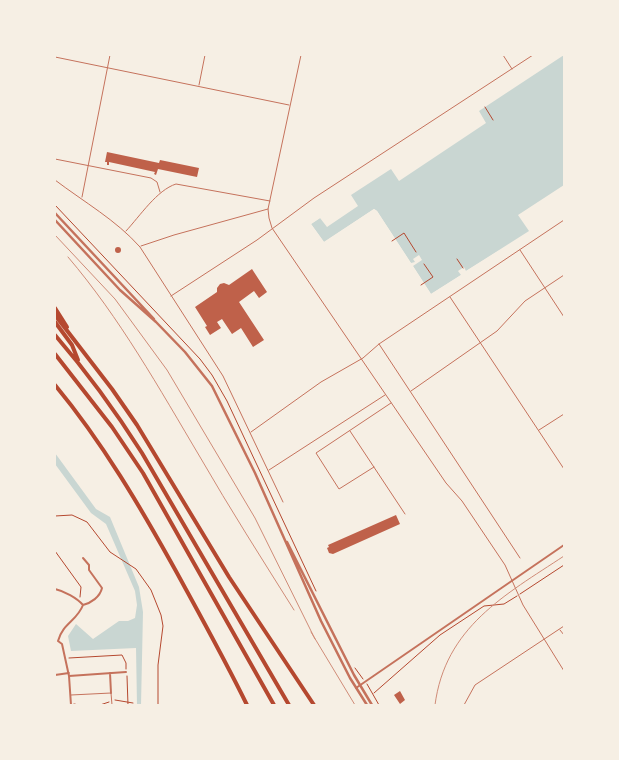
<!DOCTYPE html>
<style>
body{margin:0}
#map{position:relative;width:619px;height:760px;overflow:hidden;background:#f6efe4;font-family:"Golos Text",sans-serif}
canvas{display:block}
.frame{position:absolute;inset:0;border:56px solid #f6efe4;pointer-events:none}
</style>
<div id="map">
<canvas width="619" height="760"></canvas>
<div class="frame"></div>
</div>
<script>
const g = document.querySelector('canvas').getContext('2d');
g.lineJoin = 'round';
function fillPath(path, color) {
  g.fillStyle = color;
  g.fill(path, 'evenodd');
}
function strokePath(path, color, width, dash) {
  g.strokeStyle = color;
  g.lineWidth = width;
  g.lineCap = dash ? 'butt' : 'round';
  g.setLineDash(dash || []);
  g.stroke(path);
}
fillPath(new Path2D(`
 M564,55V185L518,215L529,231L466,271L464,267L458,271L461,275L431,294L377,211L374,209L324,242L311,224L320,218L327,227L358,206L351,195L391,169L399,181L486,123L479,111Z
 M55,453L96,509L110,517L139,587L143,612L141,705H137L136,648L71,651L68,636L76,624L93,639L119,621H128L135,618L137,605L135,591L106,524L91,513L55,464Z`), '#c9d6d2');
fillPath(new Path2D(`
 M374,209L377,211L411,263L415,262L413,259L419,255L422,260L413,266L431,294L461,275L462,277L433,296H430L374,212L324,244L322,243L309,225L310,221L318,216L320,218L311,224L324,242Z
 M500,250L502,252L468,274L466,271Z`), '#f6efe4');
fillPath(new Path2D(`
 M107,152L159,163L160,160L199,168L197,177L158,169L156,175L154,174L155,172L109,162V165H107V162H105Z
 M115 250a3 3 0 1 1 6 0a3 3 0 1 1-6 0Z
 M252,269L267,292L259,298L254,291L239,302L264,340L253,347L241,328L232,334L222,319L217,322L221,328L210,335L205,327L207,326L195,307L217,292V288L220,284L224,283L229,285Z
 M396,515L400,524L333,554L329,553L327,548L329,547L328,545Z
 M400,691L405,700L400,704L394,695Z`), '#bf614a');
strokePath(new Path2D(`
 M485,107L493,120
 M55,205L200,359L212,375L227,401L316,591
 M392,241L404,233L416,252
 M457,259L463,268
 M421,285L433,277L424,264
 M55,516L72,515L87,522L110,552L136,569L151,590L161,615L163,626L158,665V705
 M55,551L81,587L80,597
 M520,594L564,565
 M69,658L122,655L126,663V669
 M355,668L363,679
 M127,676L128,705
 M367,684L379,705
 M374,693L440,635L484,606L504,604L517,596
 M115,700L133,703
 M74,704L79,705
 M100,705L109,702`), '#b5482f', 1);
strokePath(new Path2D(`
 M301,55L268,209L269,218L272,228L446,483L462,501L505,565L523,605L564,671
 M503,55L512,69
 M55,57L289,105
 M199,85L205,55
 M55,159L151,178L157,182L160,192
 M55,180C84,202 116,220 140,247L223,376L283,502
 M82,197L110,55
 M126,231C140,216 157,190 176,184L270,201
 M141,246L174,235L268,209
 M520,250L564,317
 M171,296L257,240L314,198L533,55
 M450,297L564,469
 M379,344L520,558
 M411,391L497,331L525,301L564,275
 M539,430L564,414
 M350,431L405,514
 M251,432L321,382L363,358L379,344L564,220
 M374,467L339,489L316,453L391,403
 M269,470L385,395
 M560,630L564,635
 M464,705L475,685L564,626`), '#c5725c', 1);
strokePath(new Path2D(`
 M71,695L111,693L112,705`), '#c5725c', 1);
strokePath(new Path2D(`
 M55,589C64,591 77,598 83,605C91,603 100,597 102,588L89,570V565L83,558
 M58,641L62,644L69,676L71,705
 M58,641C63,623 77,621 83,605
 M110,673L111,693
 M55,675L69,673
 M69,676L126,672
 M356,688L564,545`), '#c5725c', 2);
strokePath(new Path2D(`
 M55,213L154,319
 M55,220L120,290L156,322L185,352L212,386L255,473L321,621L350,678L367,705
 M287,542L354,675L372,705`), '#c5725c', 2.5);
strokePath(new Path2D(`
 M55,308L67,327
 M55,315L112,389L137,425L229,577L314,705
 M55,322L72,345L78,360
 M55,335C87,372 116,412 142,453L289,705
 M55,354L112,427L143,473L274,705
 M55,385C103,443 141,508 177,573C201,617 225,660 247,705`), '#b5482f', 4);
strokePath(new Path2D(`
 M55,235L115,299L167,370L255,518L315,639
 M68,257C120,318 159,388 200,457C230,509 262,559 294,610
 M311,632L355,705
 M435,705C445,627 505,595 564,556`), '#cf8b77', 1);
</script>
